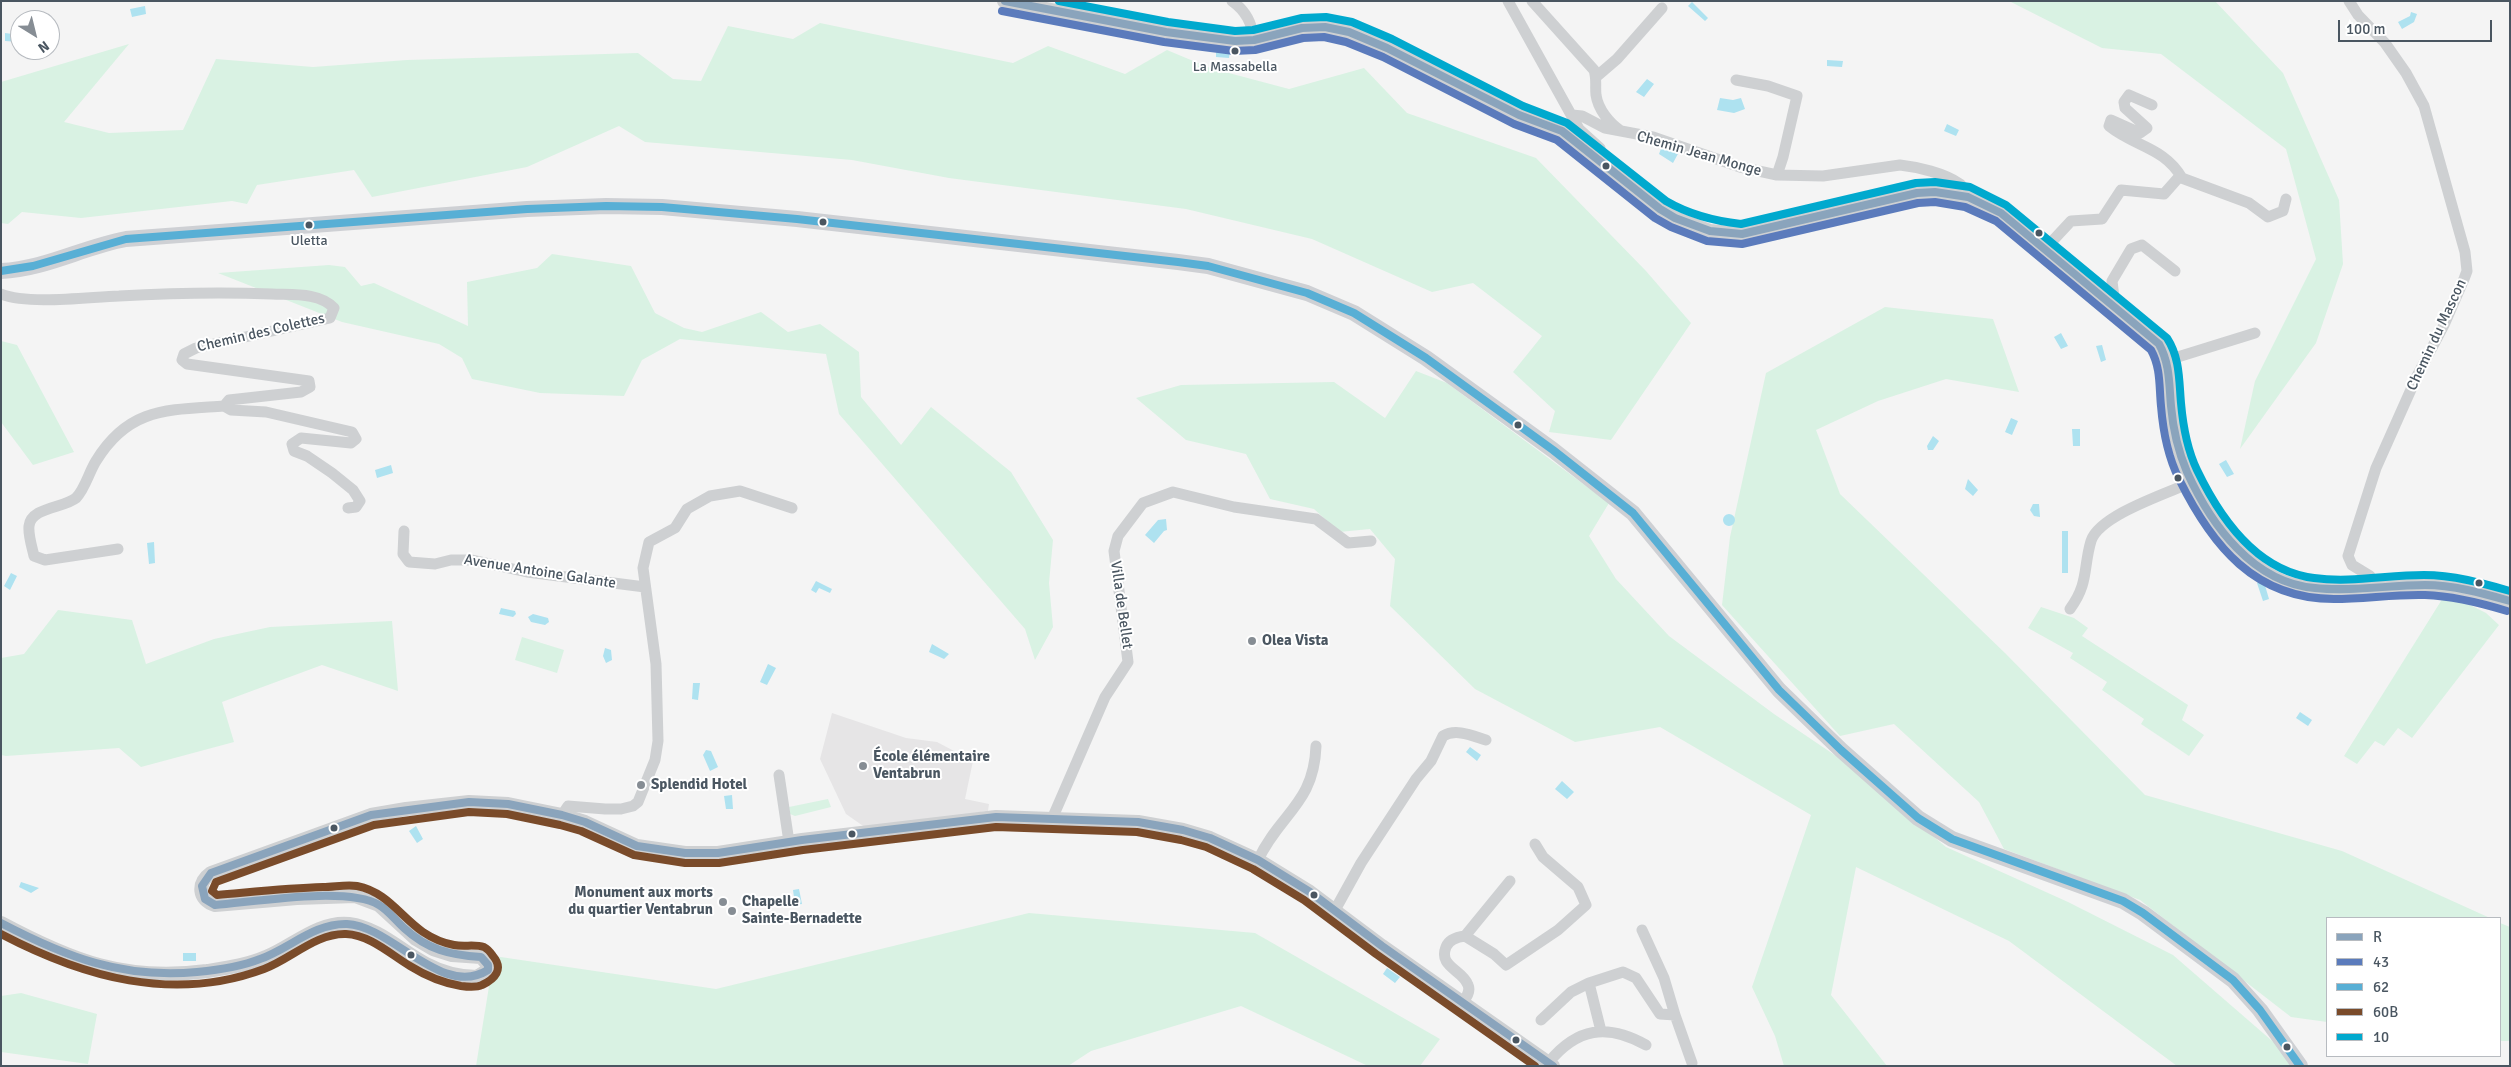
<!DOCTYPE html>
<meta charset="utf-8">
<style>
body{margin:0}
#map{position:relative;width:2511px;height:1067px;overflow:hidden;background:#f4f4f4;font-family:Signika,sans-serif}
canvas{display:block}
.frame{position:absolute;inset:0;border:2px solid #4a5661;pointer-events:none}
.legend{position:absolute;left:2326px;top:917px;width:175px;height:140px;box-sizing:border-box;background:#fff;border:1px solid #b7bbc0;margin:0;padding:6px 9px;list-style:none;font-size:15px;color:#4a5661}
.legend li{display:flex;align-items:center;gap:10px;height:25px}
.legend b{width:25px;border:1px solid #b7bbc0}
.north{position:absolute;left:10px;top:10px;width:50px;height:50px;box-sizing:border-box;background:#fff;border:1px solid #b7bbc0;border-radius:50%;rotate:144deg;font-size:14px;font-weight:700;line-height:20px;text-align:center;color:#4a5661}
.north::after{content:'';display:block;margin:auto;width:18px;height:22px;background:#868d94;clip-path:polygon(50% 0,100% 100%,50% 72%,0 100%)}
.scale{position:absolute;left:2338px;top:20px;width:154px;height:22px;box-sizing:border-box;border:2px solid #4a5661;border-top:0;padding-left:6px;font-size:15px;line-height:18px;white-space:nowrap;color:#4a5661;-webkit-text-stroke:4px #fff;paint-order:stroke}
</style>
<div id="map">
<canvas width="2511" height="1067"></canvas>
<div class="frame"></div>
<ul class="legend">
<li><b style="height:6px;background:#8aa4bc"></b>R</li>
<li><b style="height:6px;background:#5b7bbc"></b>43</li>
<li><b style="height:6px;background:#58afd5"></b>62</li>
<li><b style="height:6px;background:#7a4b2a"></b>60B</li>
<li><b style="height:6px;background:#00a9ce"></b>10</li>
</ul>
<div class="north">N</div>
<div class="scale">100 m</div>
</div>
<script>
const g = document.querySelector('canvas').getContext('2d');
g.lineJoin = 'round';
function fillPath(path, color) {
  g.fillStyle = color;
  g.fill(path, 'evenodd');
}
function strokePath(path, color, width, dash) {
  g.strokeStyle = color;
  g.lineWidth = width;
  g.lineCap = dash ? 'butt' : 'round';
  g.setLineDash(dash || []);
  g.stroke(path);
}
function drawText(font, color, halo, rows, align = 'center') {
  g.font = font + ' Signika,sans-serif';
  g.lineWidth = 4;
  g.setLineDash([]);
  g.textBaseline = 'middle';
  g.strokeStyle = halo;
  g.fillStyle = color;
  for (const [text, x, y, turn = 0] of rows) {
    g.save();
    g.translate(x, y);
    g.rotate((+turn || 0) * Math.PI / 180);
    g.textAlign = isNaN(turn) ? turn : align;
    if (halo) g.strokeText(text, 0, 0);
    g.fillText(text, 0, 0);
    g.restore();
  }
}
fillPath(new Path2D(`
 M832,713L906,738L937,742L973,761L965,799L989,804L988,811L866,828L846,814L820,759Z`), '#e6e5e6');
fillPath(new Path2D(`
 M2009,1H2215L2283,73L2339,200L2343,264L2316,343L2240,449L2255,381L2316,259L2286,149L2161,54L2102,48Z
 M820,23L1013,63L1048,46L1125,74L1167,50L1210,68L1289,89L1364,68L1407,113L1536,158L1646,271L1691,323L1611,440L1549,432L1555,411L1513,372L1542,336L1473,283L1432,292L1312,239L1186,209L949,178L852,160L645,142L619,126L527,167L372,197L354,170L257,185L247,204L232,201L81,218L22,212L8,224L1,223V82L129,44L64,122L109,133L183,130L216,59L313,67L407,60L638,53L673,79L701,81L728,26L793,39Z
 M552,254L631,266L655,313L684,328L702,332L761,312L788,332L820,324L859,352L861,397L901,445L931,407L1011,472L1053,540L1049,583L1053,627L1035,660L1025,629L839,414L826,354L680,339L642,360L624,396L540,393L472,379L462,358L439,344L342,322L218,273L329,265L345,267L361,286L374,283L468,326L467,282L537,268Z
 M1885,307L1993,319L2019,392L1946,379L1878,401L1816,430L1840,494L2005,653L2145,795L2342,851L2490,918H2327V1022L2291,1017L2140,900L2004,849L1979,802L1894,724L1840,736L1722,605L1730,537L1766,373Z
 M1,341L17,345L74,452L33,465L1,422Z
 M1416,371L1447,383L1609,503L1589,536L1616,579L1669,636L1774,714L1842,760L1946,847L2068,902L2173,955L2278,1046L2293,1066H2177L2009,941L1856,867L1831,995L1887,1066H1784L1775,1036L1752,987L1811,815L1660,727L1575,742L1475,689L1390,606L1395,559L1370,529L1339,532L1314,509L1270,499L1246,454L1186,440L1136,398L1181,385L1334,382L1385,418Z
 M2446,593L2486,613L2499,625L2412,738L2398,728L2384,746L2375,741L2357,764L2344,756Z
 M2041,607L2074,618L2088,628L2082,636L2188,705L2182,720L2204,735L2189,756L2141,724L2144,719L2102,690L2107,682L2070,658L2073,653L2028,628Z
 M58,610L132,620L146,664L214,639L270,627L392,621L398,691L322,665L222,702L234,742L141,767L119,748L6,756L1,755V658L24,654Z
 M522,637L564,650L557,673L515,660Z
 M828,799L831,807L795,816L790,814L789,807Z
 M1029,913L1255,933L1440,1039L1420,1066H1368L1241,1006L1091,1051L1068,1066H476L494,956L716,989Z
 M2500,923L2510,927V1041H2500Z
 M21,993L97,1014L88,1064L1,1052V996Z`), '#d9f2e3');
fillPath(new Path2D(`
 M1692,2L1708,18L1705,21L1688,6Z
 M145,6L146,14L132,17L130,9Z
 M2411,12L2417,14L2414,22L2402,29L2398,22L2410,16Z
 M5,33L20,35V42L5,41Z
 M1216,50L1230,51L1229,58L1216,57Z
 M1827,60L1843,61L1842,67L1827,66Z
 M1647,79L1654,84L1644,97L1636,92Z
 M1720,98L1733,100L1741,98L1745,109L1734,113L1717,110Z
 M1947,124L1959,130L1956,136L1944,131Z
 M1662,146L1679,152L1673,163L1659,154Z
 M2061,333L2068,346L2061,349L2054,337Z
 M2102,345L2106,360L2101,362L2096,346Z
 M2011,418L2018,421L2012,435L2005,432Z
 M2072,429H2080V446H2073Z
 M1933,436L1939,441L1933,450H1928L1927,446Z
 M2226,460L2234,474L2227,477L2219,464Z
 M391,465L393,473L377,478L375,470Z
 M1968,479L1978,490L1973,496L1965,489Z
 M2033,504H2039L2040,517L2034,516L2030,510Z
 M1723 520a6 6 0 1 1 12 0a6 6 0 1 1-12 0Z
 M1166,519L1167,530L1164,531L1154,543L1145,535L1158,520Z
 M2062,531H2068V573H2062Z
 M154,542L155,563L149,564L147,543Z
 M11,573L17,576L10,590L4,586Z
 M816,581L832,589L830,593L819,588L816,593L811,590Z
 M2264,582L2269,599L2263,601L2257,583Z
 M501,608L515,611L516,614L513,617L499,614Z
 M533,614L548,618L549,622L545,625L531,622L528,617Z
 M932,644L949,654L944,659L929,652Z
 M605,648L611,650L612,660L606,663L603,656Z
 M768,664L776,668L767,685L760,682Z
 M693,683H700L698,700L692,699Z
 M2300,712L2312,720L2308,726L2296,718Z
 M1470,747L1481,755L1477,761L1466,752Z
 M706,750L711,751L718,767L710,771L703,755Z
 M1562,781L1574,792L1567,799L1555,789Z
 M732,795L733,809H726L724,796Z
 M416,826L423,839L417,843L409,831Z
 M21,882L39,888L31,893L19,887Z
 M799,889L802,904L795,905L793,890Z
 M183,953H196V961H183Z
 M1387,968L1400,977L1395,983L1383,974Z`), '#aee2f0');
strokePath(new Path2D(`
 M1232,1C1246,11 1252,23 1254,40
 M1508,1L1579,129L1600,148L1597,157
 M1532,1L1594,70C1597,79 1595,86 1596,95C1598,109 1609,123 1621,131
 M2349,1L2358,15L2385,43L2406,73L2424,106L2465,252L2467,271L2464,279L2444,325L2417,376L2376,468L2348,556L2352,565L2370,576L2372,586
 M1596,77L1617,59L1662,8
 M1736,80L1768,86L1797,96L1783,157L1777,175
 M2152,105L2129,95L2124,102L2125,108L2147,128L2140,133L2111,120L2109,126C2135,147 2164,147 2182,178
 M1572,115L1582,116L1605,128L1653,137L1740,167L1777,175L1823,176L1900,165C1918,167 1944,173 1960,184C1963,187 1966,193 1968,197
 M2045,249L2071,221L2102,219L2121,190L2164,194L2179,177L2249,203L2268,217L2283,211L2286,199
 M1,294C29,305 88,297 119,296C171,293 221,292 272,294C292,295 319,292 334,308L330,318L196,348L184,354L182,360L187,364L309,381L310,387L301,392L229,400L224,406L231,410L266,412L352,432L356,439L351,443L301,438L292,444L294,451L307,456L332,473L353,490L360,501L356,507L348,508
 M2115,306L2112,281L2131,249L2142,245L2175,271
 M2168,360L2255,333
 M404,531L403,554L409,562L435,564L451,560H472L527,572L645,587
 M118,549L45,560L34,556C32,547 28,535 29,526C31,507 64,508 76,498C85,489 89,472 96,461C129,407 168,410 224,406
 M2070,609C2089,583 2083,568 2091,541C2099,515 2168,493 2192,482
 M779,775L789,842
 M562,815L568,806L605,809H621L633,806L638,802L655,760L658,741L656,664L643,568L649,542L675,528L687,509L710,496L740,491L792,508
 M1052,819L1105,697L1128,662L1114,551L1118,536L1143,503L1173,492L1234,507L1316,519L1348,543L1371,541
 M1258,860C1280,813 1314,804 1316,746
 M1335,910L1361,863L1416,779L1431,761L1443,736C1456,728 1473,736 1486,740
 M1642,930L1664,978L1675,1015
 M1465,936L1510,881
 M1589,983L1601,1031
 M1462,1003C1466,998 1471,992 1468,985C1463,970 1438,967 1446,947C1449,939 1457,937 1465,936L1494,954L1506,965L1558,930L1586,905L1578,887L1543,857L1535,844
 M1541,1020L1571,992L1589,983L1623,972L1636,978L1660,1014L1675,1015L1692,1063
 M1549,1062C1577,1028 1607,1023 1646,1045`), '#ced0d2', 11);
strokePath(new Path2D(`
 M1004,1L1166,32L1235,41L1254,40L1302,28L1325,27L1349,32L1387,48L1519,115L1562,131L1660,209L1675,218L1710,231L1742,234L1917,193L1935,192L1968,197L2001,213L2159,344C2172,364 2169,384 2171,406C2174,433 2179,458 2192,482C2211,519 2242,564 2282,581C2320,597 2383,585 2425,585C2454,586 2482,593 2510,601
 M1,923C72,961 125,982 207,971C226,968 248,965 266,957C293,946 318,921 349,924C379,928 401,951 426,964C441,972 460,977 477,977L488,970V965L481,957L452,955L433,949L416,939L379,905L355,896L297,898L215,905C198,900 197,883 211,873L371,815L406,809L469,802L508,804L562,815L585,822L637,846L685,853H718L802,840L996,817L1138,822L1183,830L1210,838L1258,860L1310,892L1382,946L1553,1066`), '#ced0d2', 14);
strokePath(new Path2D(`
 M1,271C45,269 83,247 126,239L527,209L606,206L662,207L797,219L1178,262L1208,266L1307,293L1354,313L1426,358L1553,450L1633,513L1779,690L1841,750L1918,818L1952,839L2123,901L2143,913L2233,980L2260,1010L2300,1066`), '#ced0d4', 16);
strokePath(new Path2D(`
 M1005,1L1166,32L1235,41L1254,40L1302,28L1325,27L1349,32L1387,48L1519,115L1562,131L1660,209L1675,218L1710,231L1742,234L1917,193L1935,192L1968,197L2001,213L2159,344C2170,364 2169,384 2171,406C2173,429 2178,451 2187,472C2211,525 2253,583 2315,588C2352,592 2388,585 2425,585C2453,585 2482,593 2510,601
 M1,923C66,957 122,979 197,972C218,970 240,967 260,959C289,949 314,923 347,924C392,926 442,999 488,970V965L481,957C450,955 428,950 404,928C396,921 388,910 379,905C347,886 254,902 215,905L205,899L202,886L211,873L371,815L469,802L508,804L562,815L585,822L637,846L685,853H718L802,840L996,817L1138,822L1183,830L1210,838L1258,860L1310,892L1382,946L1553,1066`), '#8aa4bc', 8);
strokePath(new Path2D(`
 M1002,11L1164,42L1234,51L1255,50L1303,38L1324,37L1346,42L1383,57L1514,124L1557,140L1655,218L1671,227L1707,241L1742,244L1918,203L1935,202L1965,207L1996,221L2151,350C2161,368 2159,387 2161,406C2163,431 2168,457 2179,479C2212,546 2255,599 2334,599C2365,599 2395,594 2425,595C2453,596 2481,603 2507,611`), '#5b7bbc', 8);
strokePath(new Path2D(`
 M1,271L33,266L126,239L527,209L606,206L662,207L797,219L1178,262L1208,266L1307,293L1354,313L1426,358L1553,450L1633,513L1779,690L1841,750L1918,818L1952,839L2123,901L2143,913L2233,980L2260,1010L2300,1066`), '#58afd5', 8);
strokePath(new Path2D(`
 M1,934C83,977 173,1003 264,969C291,959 316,933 346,934C370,935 390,954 410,966C426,976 443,983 461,986C468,987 476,988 482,985C495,979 504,969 493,956C491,953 488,949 484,947C475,944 464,947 454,945C443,943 432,938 423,932C400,916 387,892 357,886C347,884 334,887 323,887C288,888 252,892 217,895L212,891L216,882L374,825L469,812L507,814L560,825L581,831L634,855L685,863H719L803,850L996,827L1137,832L1181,840L1206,847L1253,869L1304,900L1376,954L1535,1066`), '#7a4b2a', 8);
strokePath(new Path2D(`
 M1059,1L1168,22L1235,31L1253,30L1302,18L1326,17L1352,22L1392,39L1523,106L1567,123L1666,201C1690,215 1714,221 1741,224L1916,183L1935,182L1970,187L2006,205L2167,338C2180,358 2179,380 2181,403C2183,426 2187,449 2197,470C2220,518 2257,571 2314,578C2351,583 2387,575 2424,575C2453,575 2482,583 2510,591`), '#00a9ce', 8);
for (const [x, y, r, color] of [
 [1235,51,4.5,"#4a5661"],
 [1606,166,4.5,"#4a5661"],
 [823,222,4.5,"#4a5661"],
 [309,225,4.5,"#4a5661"],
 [2039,233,4.5,"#4a5661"],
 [1518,425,4.5,"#4a5661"],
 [2178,478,4.5,"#4a5661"],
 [2479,583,4.5,"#4a5661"],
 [1252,641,5,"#868d94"],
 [863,766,5,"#868d94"],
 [641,785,5,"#868d94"],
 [334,828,4.5,"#4a5661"],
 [852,834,4.5,"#4a5661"],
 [1314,895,4.5,"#4a5661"],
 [723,902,5,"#868d94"],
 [732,911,5,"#868d94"],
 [411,955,4.5,"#4a5661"],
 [1516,1040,4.5,"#4a5661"],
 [2287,1047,4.5,"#4a5661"]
]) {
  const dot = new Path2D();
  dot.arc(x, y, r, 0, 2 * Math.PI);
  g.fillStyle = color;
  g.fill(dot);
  strokePath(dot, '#fff', 2);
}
drawText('14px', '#4a5661', '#fff', [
 ["La Massabella",1235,67],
 ["Uletta",309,241]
]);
drawText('15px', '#4a5661', '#fff', [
 ["Chemin Jean Monge",1699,154,16],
 ["Chemin des Colettes",261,333,-13],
 ["Chemin du Mascon",2437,335,-65],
 ["Avenue Antoine Galante",540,572,9],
 ["Villa de Bellet",1121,605,82]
]);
drawText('bold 15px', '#4a5661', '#fff', [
 ["Olea Vista",1262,641],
 ["École élémentaire",873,757],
 ["Ventabrun",873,774],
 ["Splendid Hotel",651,785],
 ["Monument aux morts",713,893,"right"],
 ["du quartier Ventabrun",713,910,"right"],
 ["Chapelle",742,902],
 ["Sainte-Bernadette",742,919]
], 'left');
</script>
